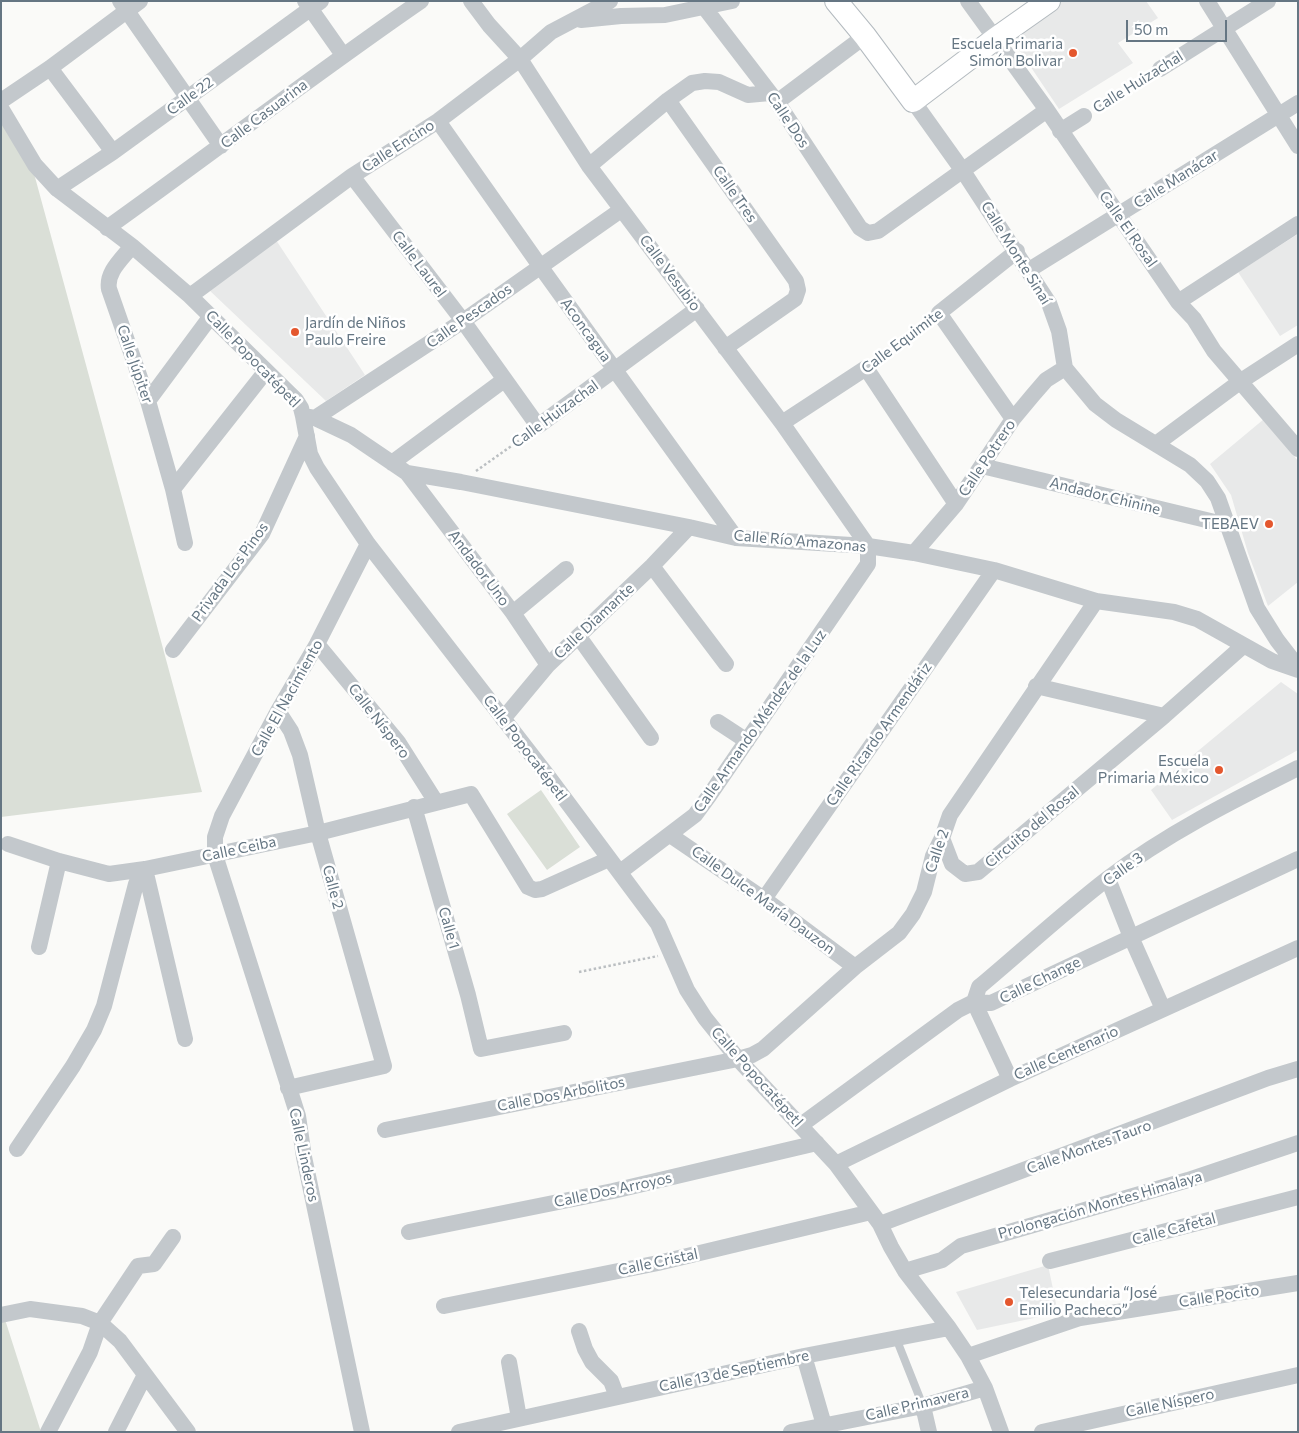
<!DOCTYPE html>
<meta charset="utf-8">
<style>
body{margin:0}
#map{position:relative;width:1299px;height:1433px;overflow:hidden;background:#fafaf8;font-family:Commissioner,sans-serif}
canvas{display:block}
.frame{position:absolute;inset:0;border:2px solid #657683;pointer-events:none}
.scale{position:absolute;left:1126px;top:20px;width:101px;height:22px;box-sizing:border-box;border:2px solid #657683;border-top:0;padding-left:6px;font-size:15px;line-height:18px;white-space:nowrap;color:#657683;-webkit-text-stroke:4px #fff;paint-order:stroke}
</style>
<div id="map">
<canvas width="1299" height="1433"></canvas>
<div class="frame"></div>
<div class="scale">50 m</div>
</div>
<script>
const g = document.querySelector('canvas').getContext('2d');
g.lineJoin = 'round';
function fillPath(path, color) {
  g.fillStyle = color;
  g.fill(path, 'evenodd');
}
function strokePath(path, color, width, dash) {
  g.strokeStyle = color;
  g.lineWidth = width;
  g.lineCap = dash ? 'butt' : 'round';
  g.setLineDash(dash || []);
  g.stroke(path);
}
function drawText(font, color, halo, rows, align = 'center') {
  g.font = font + ' Commissioner,sans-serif';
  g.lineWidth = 5;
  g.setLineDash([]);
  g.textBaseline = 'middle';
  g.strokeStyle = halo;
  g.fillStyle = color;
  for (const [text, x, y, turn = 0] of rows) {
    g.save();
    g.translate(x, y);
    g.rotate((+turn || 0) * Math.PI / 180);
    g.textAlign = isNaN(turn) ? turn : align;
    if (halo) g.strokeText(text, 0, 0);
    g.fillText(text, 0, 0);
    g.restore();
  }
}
fillPath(new Path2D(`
 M1052,1H1146L1158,18L1118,43L1133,63L1059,109L1008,33Z
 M1298,234V325L1280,336L1238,272Z
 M276,240L365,375L326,401L208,289Z
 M1264,419L1298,461V582L1268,606L1248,553L1231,495L1210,464Z
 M1281,682L1298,694V750L1172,820L1151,790Z
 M1048,1265L1058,1313L977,1330L956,1292Z`), '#e8e9e9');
fillPath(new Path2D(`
 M1,115L29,155L202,792L1,817Z
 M541,790L580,847L547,870L507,814Z
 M1,1307L41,1432H1Z`), '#dadfd7');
const secondary = new Path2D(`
 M836,1L865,36L913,101L995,39L1049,1`);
strokePath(secondary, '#b3babf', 24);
strokePath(new Path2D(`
 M1095,109L1148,76
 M877,360L928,321
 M476,471L527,435
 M579,972L658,956`), '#bbbfc2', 2.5, [2.5, 2.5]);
strokePath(new Path2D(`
 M896,1338L923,1406`), '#c3c8cc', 8);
strokePath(new Path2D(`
 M120,1L221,146
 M305,1L343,55
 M471,1L489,25L520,59L589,166L782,423L868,546V564L709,796L695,815L620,872
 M968,1L1047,110L1178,302L1194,319L1214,351L1298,449
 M1207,1L1298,146
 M704,7L777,102L860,228L868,233L878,231L1047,110
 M581,20L621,16L665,15L732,1
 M50,68L113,152
 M1160,69L1268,1
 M668,100L796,281L798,290L795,299L725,348
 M1,101L50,68L140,1
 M913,101L963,171L1049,303L1059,331L1065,368L1095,404L1116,420L1190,465L1207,481L1218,498L1257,608L1277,640L1298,667
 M777,102L865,36
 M1,108L35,165L57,189L132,246L190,296L296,400L301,408L303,416L310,454L317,468L368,544L547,775L658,924L687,990L705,1018L738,1059L836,1164L880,1224L891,1247L905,1271L949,1328L968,1356L985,1388L1001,1432
 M438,121L540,266L736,538
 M1060,131L1084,116
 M589,166L668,100L692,83L705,81L719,82L748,95L770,93
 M352,176L463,321L538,426L697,309
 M57,189L113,152L321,1
 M107,228C212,153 315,74 421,1
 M132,246C122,259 106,272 109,289L148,401L173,489L185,543
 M1029,270L1298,103
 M190,296L352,176L438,121L520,59L551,32L610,1
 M1178,302L1298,224
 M148,401L211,316
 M303,416L315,418L351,435L407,473L461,482L689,527L736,538L868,546L914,553L994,570L1096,601L1174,612L1197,619L1272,661L1298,670
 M315,418L463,321L621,210
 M1013,419L939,313L1017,251
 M782,423L866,368L956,504
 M1156,444L1241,381L1298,344
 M392,463L504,380
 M982,466L1227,525
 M407,473L513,613L548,665
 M173,489L266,371
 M914,553L956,504L1013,419L1033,395L1046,380L1065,368
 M652,566L726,664
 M513,613L566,569
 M579,637L651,738
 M317,644L398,742L436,802
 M173,650L262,534L307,436
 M1036,686L1164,716
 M278,711L291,731L300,755L318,833L384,1066L288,1088
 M503,719L548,665L652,566L689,527
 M718,722L747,741
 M414,807L468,995L481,1049L564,1033
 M670,835L764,899L855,967
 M942,838L952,864L965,874L978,872L1164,716L1243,646
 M8,844L59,861L109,874L145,869L318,833L471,794L528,887L535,890L542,889L609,859
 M145,869L185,1039
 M1108,879L1131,937L1163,1009
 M764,899L994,570
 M39,947L59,861
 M1010,1079L974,1002L979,987C1022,951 1063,913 1107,879C1166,834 1232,801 1298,768
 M801,1125L958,1010L974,1002L991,1003L1298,859
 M385,1130L738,1059L752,1055L763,1049L855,967L899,933L913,914L924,892L933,856L942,838L950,815L1096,601
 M17,1149L73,1066L94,1030L104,1006L136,884L145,869
 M836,1164L1010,1079L1298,948
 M880,1224L1268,1078L1298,1069
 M409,1232L613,1191L817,1143
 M1050,1261L1298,1197
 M905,1271L942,1260L961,1246L1188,1180L1298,1143
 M444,1306L658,1263L871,1212
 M1,1315L30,1309L82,1316L100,1323L120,1341L188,1432
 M579,1331L585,1349L592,1362L611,1381L617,1397
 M804,1356L824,1425
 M968,1356L1080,1318L1298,1283
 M509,1362L519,1418
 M923,1406L929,1432
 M48,1432L90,1352L100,1323L138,1266L154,1264L173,1237
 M116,1432L145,1375
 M362,1432L304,1157L298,1116L215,855V837L222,816L278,711L317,644L368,544
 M459,1432L804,1356L949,1328
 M791,1432L923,1406L985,1388
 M1042,1432L1298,1375`), '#c3c8cc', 16);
strokePath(secondary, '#fff', 22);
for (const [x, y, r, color] of [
 [1073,53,5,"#e4572e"],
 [295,332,5,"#e4572e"],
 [1269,524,5,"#e4572e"],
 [1219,770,5,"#e4572e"],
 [1009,1302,5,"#e4572e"]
]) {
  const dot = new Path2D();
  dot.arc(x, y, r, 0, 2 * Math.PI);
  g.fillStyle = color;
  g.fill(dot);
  strokePath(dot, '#fff', 2);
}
drawText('15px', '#657683', '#fff', [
 ["Escuela Primaria",1063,44],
 ["Simón Bolivar",1063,61],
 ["Jardín de Niños",305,323,"left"],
 ["Paulo Freire",305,340,"left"],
 ["TEBAEV",1259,524],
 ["Escuela",1209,761],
 ["Primaria México",1209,778],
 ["Telesecundaria “José",1019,1293,"left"],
 ["Emilio Pacheco”",1019,1310,"left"]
], 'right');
drawText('15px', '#657683', '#fff', [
 ["Calle Huizachal",1138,82,-32],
 ["Calle 22",190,96,-36],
 ["Calle Casuarina",264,114,-37],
 ["Calle Dos",788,120,56],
 ["Calle Encino",398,146,-33],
 ["Calle Manácar",1176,179,-32],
 ["Calle Tres",735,194,55],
 ["Calle El Rosal",1128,229,55],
 ["Calle Monte Sinaí",1016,253,58],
 ["Calle Laurel",419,264,53],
 ["Calle Vesubio",670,273,53],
 ["Calle Pescados",469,316,-35],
 ["Aconcagua",586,330,54],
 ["Calle Equimite",902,341,-37],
 ["Calle Popocatépetl",253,359,46],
 ["Calle Júpiter",135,364,71],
 ["Calle Huizachal",555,414,-36],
 ["Calle Potrero",987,458,-56],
 ["Andador Chinine",1105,496,14],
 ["Calle Río Amazonas",800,541,5],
 ["Andador Uno",479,568,53],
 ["Privada Los Pinos",230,572,-54],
 ["Calle Diamante",594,621,-43],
 ["Calle El Nacimiento",287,698,-61],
 ["Calle Níspero",379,721,52],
 ["Calle Armando Méndez de la Luz",760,721,-55],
 ["Calle Ricardo Armendáriz",879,734,-55],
 ["Calle Popocatépetl",525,748,53],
 ["Circuito del Rosal",1032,827,-40],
 ["Calle Ceiba",239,849,-12],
 ["Calle 2",937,851,-71],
 ["Calle 3",1123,869,-36],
 ["Calle 2",333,887,75],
 ["Calle Dulce María Dauzon",763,900,36],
 ["Calle 1",449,928,74],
 ["Calle Change",1040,980,-26],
 ["Calle Centenario",1066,1053,-24],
 ["Calle Popocatépetl",757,1077,48],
 ["Calle Dos Arbolitos",561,1094,-11],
 ["Calle Montes Tauro",1089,1147,-20],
 ["Calle Linderos",304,1155,78],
 ["Calle Dos Arroyos",613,1190,-12],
 ["Prolongación Montes Himalaya",1100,1205,-16],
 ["Calle Cafetal",1174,1229,-15],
 ["Calle Cristal",658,1262,-12],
 ["Calle Pocito",1219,1296,-9],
 ["Calle 13 de Septiembre",734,1371,-12],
 ["Calle Níspero",1170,1403,-12],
 ["Calle Primavera",917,1404,-13]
]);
</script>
